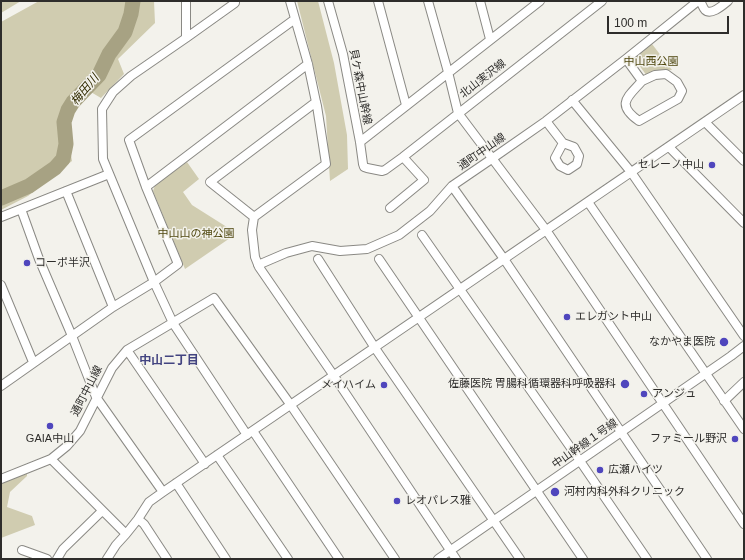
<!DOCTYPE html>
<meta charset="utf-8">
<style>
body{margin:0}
#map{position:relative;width:745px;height:560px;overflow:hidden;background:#f3f2ec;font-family:Helvetica,sans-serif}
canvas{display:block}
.frame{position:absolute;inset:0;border:2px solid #2e2d2b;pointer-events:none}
.scale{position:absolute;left:607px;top:16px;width:122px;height:18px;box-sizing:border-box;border:2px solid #2e2d2b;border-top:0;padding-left:5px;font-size:12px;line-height:14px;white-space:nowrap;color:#2e2d2b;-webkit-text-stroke:3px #f3f2ec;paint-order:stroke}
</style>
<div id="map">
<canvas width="745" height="560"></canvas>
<div class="frame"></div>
<div class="scale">100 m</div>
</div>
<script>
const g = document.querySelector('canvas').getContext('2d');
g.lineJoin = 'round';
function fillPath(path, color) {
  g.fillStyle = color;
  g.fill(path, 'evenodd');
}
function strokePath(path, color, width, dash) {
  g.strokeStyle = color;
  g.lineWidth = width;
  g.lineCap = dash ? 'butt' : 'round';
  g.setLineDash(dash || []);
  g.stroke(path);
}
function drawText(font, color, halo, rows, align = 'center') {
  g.font = font + ' Helvetica,"Noto Sans JP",sans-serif';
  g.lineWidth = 3;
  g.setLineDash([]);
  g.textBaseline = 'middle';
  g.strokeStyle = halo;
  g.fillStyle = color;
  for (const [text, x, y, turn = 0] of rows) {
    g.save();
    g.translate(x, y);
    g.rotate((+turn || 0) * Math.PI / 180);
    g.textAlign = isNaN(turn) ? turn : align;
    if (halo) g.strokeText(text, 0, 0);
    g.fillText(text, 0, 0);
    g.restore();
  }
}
fillPath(new Path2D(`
 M1,1H21L1,13Z
 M39,1H154L155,23L118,59L124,74L101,98L84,88L63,108L72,161L28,196L1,210V22Z
 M297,1H318L334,63L347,135L348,169L330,181L326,116Z
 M652,44L672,70L658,71L647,76L633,57Z
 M187,162L199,179L183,192L192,205L230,229L233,236L185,269L153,191L155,185Z
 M27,469V476L10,492L7,507L32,516L35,525L1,538V480Z`), '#d0ccb0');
strokePath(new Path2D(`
 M1,198L29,186L55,168L63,159L66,144L64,122L68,110L73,102L99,75L109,54L125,32L131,14L133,1`), '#a7a283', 15);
const minor = new Path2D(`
 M186,1V38L131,76L113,92L102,109L103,159L154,282L173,323L247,435
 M290,1L308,64L316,102L317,106L326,164L254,217L210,182L316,102
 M328,1L343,54L360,142L363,164L364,167L367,168L382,171L385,170L403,157L602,1
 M378,1L406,105
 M428,1L448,72L458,113L546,230L744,524
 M480,1L490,39
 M700,1C702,4 703,8 705,10C711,16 723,5 728,1
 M186,38L235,3V1
 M626,59L642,81C628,97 615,104 639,121L678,99L682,91L677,82L666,74L655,75L642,81
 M572,100L631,172L744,336
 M546,121L563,143L555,158L560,166L568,170L577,164L579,156L574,147L563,143
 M705,122L744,161
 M360,142L540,1
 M669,147L744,223
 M452,186L504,259L707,559
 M146,187L308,64
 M66,191L113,307
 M588,202L744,429
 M390,208L424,180L403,157
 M21,209L39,259L72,336L96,397L163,492
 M1,217L109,174
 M254,217L252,230L255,257L259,267L334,376L456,559
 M422,235L580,461L647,559
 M318,259L375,348L520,559
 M379,259L583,559
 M258,265L286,253L312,246L340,251L367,249L399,235L430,211L452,186L493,158L546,121L626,59L698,1
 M1,285L33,362
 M127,350L205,464
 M1,386L113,307L154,282L178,264L146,187L129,140L295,19
 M724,401L744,382
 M253,431L339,559
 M217,455L288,559
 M51,459L126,534
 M1,479L51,459L67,446L80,431L112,368L127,350L214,298L290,404L395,559
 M176,483L226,559
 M138,519L144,524L167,559
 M22,550L47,559
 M57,559L63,549L102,511
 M107,559L116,545L126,534L138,519L149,502L163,492L744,95
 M438,559L731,356L744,346`);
strokePath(minor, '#8a8984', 10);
strokePath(minor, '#fff', 8);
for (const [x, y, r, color] of [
 [712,165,4,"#4f46bd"],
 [27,263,4,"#4f46bd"],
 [567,317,4,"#4f46bd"],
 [724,342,5,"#4f46bd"],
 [625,384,5,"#4f46bd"],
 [384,385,4,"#4f46bd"],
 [644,394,4,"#4f46bd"],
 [50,426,4,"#4f46bd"],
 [735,439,4,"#4f46bd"],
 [600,470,4,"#4f46bd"],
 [555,492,5,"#4f46bd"],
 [397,501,4,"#4f46bd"]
]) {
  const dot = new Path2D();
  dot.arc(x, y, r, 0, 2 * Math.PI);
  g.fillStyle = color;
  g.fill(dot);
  strokePath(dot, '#f3f2ec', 1.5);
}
drawText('11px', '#4f470f', '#f3f2ec', [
 ["中山西公園",651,62],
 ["中山山の神公園",196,234]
]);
drawText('11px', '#2e2d2b', '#f3f2ec', [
 ["北山実沢線",483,79,-38],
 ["貝ケ森中山幹線",360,87,79],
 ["通町中山線",482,152,-35],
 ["通町中山線",87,391,-63],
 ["中山幹線１号線",585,444,-35]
]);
drawText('11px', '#2e2d2b', '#f3f2ec', [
 ["セレーノ中山",704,165,"right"],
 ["コーポ半沢",35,263],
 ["エレガント中山",575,317],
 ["なかやま医院",715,342,"right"],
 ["佐藤医院 胃腸科循環器科呼吸器科",616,384,"right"],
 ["メイハイム",376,385,"right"],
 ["アンジュ",652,394],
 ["GAIA中山",50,439,"center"],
 ["ファミール野沢",727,439,"right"],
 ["広瀬ハイツ",608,470],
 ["河村内科外科クリニック",564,492],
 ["レオパレス雅",405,501]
], 'left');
drawText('italic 12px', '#322c02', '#f3f2ec', [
 ["梅田川",85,90,-50]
]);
drawText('bold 12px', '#434481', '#f3f2ec', [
 ["中山二丁目",169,361]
]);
</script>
